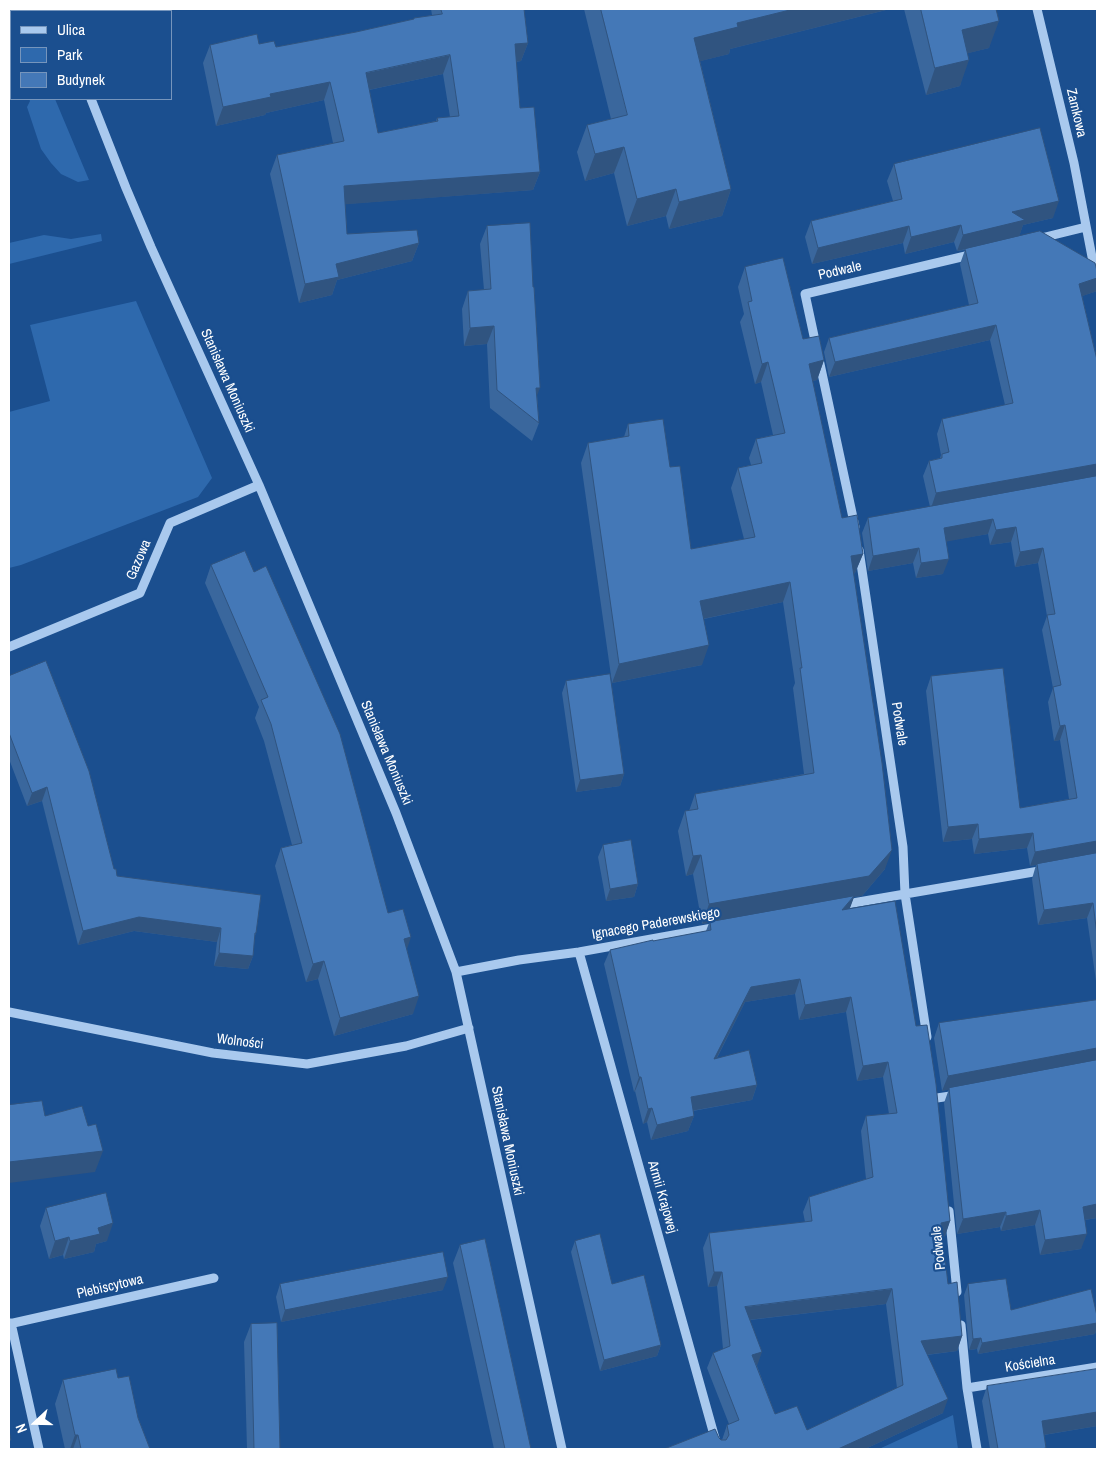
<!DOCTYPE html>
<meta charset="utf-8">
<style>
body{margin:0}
#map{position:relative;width:1106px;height:1458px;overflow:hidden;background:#1b4f8f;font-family:"Archivo Narrow",sans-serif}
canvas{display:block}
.frame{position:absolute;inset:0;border:10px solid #fff;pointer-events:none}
.legend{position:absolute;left:10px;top:10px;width:162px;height:90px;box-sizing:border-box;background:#1b4f8f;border:1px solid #7695bc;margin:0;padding:6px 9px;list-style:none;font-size:15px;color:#fff}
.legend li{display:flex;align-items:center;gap:10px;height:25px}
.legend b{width:25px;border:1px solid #7695bc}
.north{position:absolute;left:10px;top:1398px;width:50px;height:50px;-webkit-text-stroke:4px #1b4f8f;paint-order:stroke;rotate:249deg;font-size:14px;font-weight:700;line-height:20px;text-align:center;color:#fff}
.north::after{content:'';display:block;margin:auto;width:18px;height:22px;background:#fff;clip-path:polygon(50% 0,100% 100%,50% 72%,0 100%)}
</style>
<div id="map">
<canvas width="1106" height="1458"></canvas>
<div class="frame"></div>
<ul class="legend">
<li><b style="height:6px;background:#a9c9ee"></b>Ulica</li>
<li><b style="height:14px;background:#2e69ad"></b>Park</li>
<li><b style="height:14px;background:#4478b7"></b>Budynek</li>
</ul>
<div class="north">N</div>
</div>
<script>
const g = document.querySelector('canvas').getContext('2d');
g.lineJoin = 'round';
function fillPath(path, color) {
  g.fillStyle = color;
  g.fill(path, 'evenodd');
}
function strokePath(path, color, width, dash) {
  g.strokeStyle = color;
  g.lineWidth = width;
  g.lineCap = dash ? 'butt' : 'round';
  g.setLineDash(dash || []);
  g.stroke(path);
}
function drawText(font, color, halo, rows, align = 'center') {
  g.font = font + ' "Archivo Narrow",sans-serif';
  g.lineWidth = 4.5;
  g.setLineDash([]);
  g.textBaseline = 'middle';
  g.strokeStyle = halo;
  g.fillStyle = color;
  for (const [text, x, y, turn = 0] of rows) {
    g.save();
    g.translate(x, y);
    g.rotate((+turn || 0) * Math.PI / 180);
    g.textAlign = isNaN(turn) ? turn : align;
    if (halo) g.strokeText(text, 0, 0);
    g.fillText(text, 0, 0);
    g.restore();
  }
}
fillPath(new Path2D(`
 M29,99H55L89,180L78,182L61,174L51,163L41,149L27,107L30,101Z
 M101,234L102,241L9,264V243L44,235L71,239Z
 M136,301L212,478L198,497L21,565L9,568V412L50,401L30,325Z
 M953,1415L958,1449H879Z`), '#2e69ad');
strokePath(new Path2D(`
 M56,9L57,11
 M1037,9L1074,163L1097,283
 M91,99L126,188L151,247L259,485L396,813L456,972L562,1449
 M1037,239L1086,227
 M855,527L805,294L974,254
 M859,550L903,847L905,894L927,1037
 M9,647L140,593L170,523L259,485
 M841,905L1045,870
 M579,952L718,1449
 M456,972L519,960L579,952L718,927
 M9,1012L213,1053L307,1064L406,1046L469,1028
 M937,1098L957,1095
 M949,1211L957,1292
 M11,1323L39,1449
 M9,1324L214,1278
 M961,1325L967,1388L977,1449
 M967,1388L1097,1367`), '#a9c9ee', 9);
fillPath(new Path2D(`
 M431,9H524L528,43L521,61L516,62L520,108L540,172L533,190L345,204L347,234L419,243L412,261L337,280L332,295L299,303L270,174L277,155L333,143L324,100L266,113L265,115L216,126L203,63L210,45L259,44L276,47L356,32L432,15ZM443,74L450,117L437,118L436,121L378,133L369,90Z
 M584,9H890L730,49L729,54L700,61L731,189L722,216L669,229L666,216L627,226L614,173L585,181L577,152L587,125L611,119Z
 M904,9H996L989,48L968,53L960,86L926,95Z
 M894,164L1053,218L1023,225L1019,236L1097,271V291L1082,296L1097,360V988L1087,918L1038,925L1032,879L1036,865L1030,866L1027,848L974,854L972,839L943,842L926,691L931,676L1020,808L1069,799L1060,740L1054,741L1048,702L1053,688L1042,630L1047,616L1038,563L1015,567L1011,542L990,545L988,534L946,541L943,574L916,578L913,563L868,571L862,533L868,518L930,507L923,476L929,461L940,458L941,455L937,434L942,419L1005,405L990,340L829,377L824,352L829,338L969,305L960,264L965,250L957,251L954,242L905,254L903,243L812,264L805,237L811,221L893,201L887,181Z
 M487,226L537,395L539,423L532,441L490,408L487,344L464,346L462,309L468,291L484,290L480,244Z
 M745,267L803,339L824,360L817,380L812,381L842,518L863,554L855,573L853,574L885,869L862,896L854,897L849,909L916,1026L950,1221L945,1236L942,1237L948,1284L962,1336L957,1351L927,1355L943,1413L865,1449H664L719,1438L722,1440L727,1425L729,1424L707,1368L713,1353L723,1349L717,1286L708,1287L703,1248L709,1233L805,1222L803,1212L809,1197L866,1179L861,1131L866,1116L889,1114L883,1077L857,1081L846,1012L799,1020L795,994L745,1002L717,1058L757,1085L752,1100L693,1111L694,1116L688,1131L651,1140L647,1122L643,1124L635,1091L634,1092L604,964L610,950L706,931L709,923L702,924L693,874L686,876L678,831L685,811H689L695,794L804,774L793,688L795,683L783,602L704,619L702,665L612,683L581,463L588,443L624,437L628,424L670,467L691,549L744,539L731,488L738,468L751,465L749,458L756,439L773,435L761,382L755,384L740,322L744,314L738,287ZM886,1304L897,1388L807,1430L775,1414L757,1366L750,1320Z
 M211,565L407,949L413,1014L334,1036L318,979L306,982L275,866L281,848L292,845L264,741L255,718L259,707L205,583Z
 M9,676L117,876L256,933L254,938L253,956L248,969L214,966L217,942L134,931L78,945L42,801L27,806L9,759Z
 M566,681L624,774L620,786L576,792L562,693Z
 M603,845L638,884L634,897L606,901L598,857Z
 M1097,1000V1218L1085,1220L1081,1249L1040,1255L1035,1225L1001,1231L1000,1227L957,1234L944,1103L949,1089L942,1091L934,1038L939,1023Z
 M46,1208L107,1241L96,1244L94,1252L64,1259L63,1255L49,1259L40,1226Z
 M575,1241L612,1284L661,1345L657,1356L600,1371L571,1252Z
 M460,1245L531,1449H494L453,1263Z
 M280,1284L443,1290L281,1322L276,1297Z
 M968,1284L1011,1310L1097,1316V1327L1095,1334L978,1354L977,1349L969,1350L964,1295Z
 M251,1324L280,1449H247L244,1342Z
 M1097,1369V1426L1044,1435L1046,1449H990L982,1401L987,1386Z
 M118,1378L138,1418L150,1449H65L55,1404L63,1380Z`), '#3a679d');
fillPath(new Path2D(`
 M794,9H890L730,49L729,54L685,65L694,38L737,23Z
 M999,21L989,48L953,57L962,30Z
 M528,43L521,61L508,63L515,44Z
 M450,55L443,74L359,92L366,73Z
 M969,60L960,86L926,95L935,68Z
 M330,82L324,100L266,113L265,115L216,126L223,107L270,94Z
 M624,147L614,173L585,181L595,154Z
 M540,172L533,190L337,205L344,186Z
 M676,189L666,216L627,226L637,199Z
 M731,189L722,216L669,229L679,202Z
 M1059,201L1053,218L1023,225L1019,237L957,251L963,235L1012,212Z
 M961,225L954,242L905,254L911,237Z
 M909,226L903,243L812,264L818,248Z
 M419,243L412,261L337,280L332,295L299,303L305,284L336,264Z
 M1097,278V291L1074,299L1079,284Z
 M996,325L990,340L829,377L835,362Z
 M494,326L487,344L464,346L470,328Z
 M824,360L817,380L801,384L809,364Z
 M768,362L761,382L755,384L762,364Z
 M536,388H540L533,406Z
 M1097,464V478L931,508L936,493Z
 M993,519L988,534L939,543L944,528Z
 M1016,527L1011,542L990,545L996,530Z
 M919,548L913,563L868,571L873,556Z
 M1043,548L1038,563L1015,567L1020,552Z
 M863,554L855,573L844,576L851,556Z
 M949,559L943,574L916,578L921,563Z
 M790,582L783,602L693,621L700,601Z
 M709,645L702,665L612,683L619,664Z
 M1065,725L1060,740L1054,741L1060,726Z
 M624,774L620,786L576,792L580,780Z
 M47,787L42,801L27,806L32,793Z
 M978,824L972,839L943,842L948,827Z
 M1033,833L1027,848L974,854L979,839Z
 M1097,841V855L1030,866L1035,852Z
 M892,850L885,869L862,896L854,897L849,911L842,910L853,898L702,924L709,904Z
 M701,855L693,874L686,876L693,856Z
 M638,884L634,897L606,901L610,889Z
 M1093,903L1087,918L1038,925L1044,910Z
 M139,917L221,928L217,942L134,931L78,945L83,931Z
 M411,937L405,955L404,939Z
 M219,953L253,956L248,969L214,966Z
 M324,961L318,979L306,982L313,964Z
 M800,979L795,994L745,1002L709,1073L714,1059L751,987Z
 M419,996L413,1014L334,1036L340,1018Z
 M851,997L846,1012L799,1020L805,1005Z
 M1097,1048V1062L942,1091L948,1076Z
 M888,1062L883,1077L857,1081L863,1066Z
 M639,1077H641L635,1091L634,1092Z
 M757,1085L752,1100L685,1112L691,1097Z
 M652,1108L647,1122L643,1124L648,1109Z
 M694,1116L688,1131L651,1140L657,1125Z
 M103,1151L95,1172L9,1183V1162Z
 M1097,1204V1218L1077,1221L1083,1207Z
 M1040,1210L1035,1225L1001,1231L1006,1216Z
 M1006,1212L1000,1227L957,1234L963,1219Z
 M950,1221L945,1236L935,1238L941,1223Z
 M113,1223L107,1241L96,1244L94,1252L64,1259L70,1241L98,1228Z
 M1087,1234L1081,1249L1040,1255L1045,1240Z
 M69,1237L63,1255L49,1259L55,1241Z
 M714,1272H722L717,1286L708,1287Z
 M448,1277L443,1290L281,1322L285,1310Z
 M892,1289L886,1304L739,1321L745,1307Z
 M1097,1323V1327L1095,1334L978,1354L982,1343Z
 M962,1336L957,1351L916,1356L921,1341Z
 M981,1338L977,1349L969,1350L973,1339Z
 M661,1345L657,1356L600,1371L604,1360Z
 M762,1352L757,1366L752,1355Z
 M948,1399L943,1413L865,1449H838Z
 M1097,1412V1426L1037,1436L1042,1421Z
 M75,1435H78L73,1449H70Z`), '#305480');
const building = new Path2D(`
 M441,9H524L528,43L515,44L520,108L534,107L540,172L344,186L347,234L417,230L419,243L336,264L339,277L305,284L277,155L344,141L330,82L270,94L271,97L223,107L210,45L257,34L259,44L274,41L276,47L356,32L414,19V18L442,14ZM450,55L459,116L437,118L438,121L378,133L366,73Z
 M601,9H794L737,23L738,27L694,38L731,189L679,202L676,189L637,199L624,147L595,154L587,125L627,115Z
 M921,9H996L999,21L962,30L969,60L935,68Z
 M1040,128L1059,201L1012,212L1025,220L963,235L961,225L911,237L909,226L818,248L811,221L902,199L894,164Z
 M530,223L533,287H534L540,386V388H536L539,423L497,390L494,326L470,328L468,291L491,289L487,226Z
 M1040,231L1095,263L1097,271V278L1079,284L1097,360V464L936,493L929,461L942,458V454L949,452L942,419L1013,403L996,325L835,362L829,338L978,303L965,249Z
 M783,258L803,339L819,336L824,360L809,364L842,518L857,515L863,554L851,556L882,763L892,850L869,876L709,904L701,855L693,856L685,811L698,809L695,794L814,773L800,668H802L790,582L700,601L709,645L619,664L588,443L629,436L628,424L663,419L670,467L680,466L691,549L755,537L738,468L762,463L756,439L785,433L768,362L762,364L748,302L752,301L745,267Z
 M1097,476V841L1035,852L1033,833L979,839L978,824L948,827L931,676L1003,668L1020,808L1077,798L1065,725L1060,726L1053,687L1061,685L1047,615L1055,614L1043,548L1020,552L1016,527L996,530L993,519L944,528L949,559L921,563L919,548L873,556L868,518Z
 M245,551L254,572L266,566L340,734L388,913L403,909L411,937L404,939L419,996L340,1018L324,961L313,964L281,848L302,843L271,724L261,700L268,697L211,565Z
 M46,661L89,771L114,869H116L117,876L261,895L256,933H255L253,956L219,953L221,928L139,917L83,931L47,787L32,793L9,733V676Z
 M610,674L624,774L580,780L566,681Z
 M631,840L638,884L610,889L603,845Z
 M1097,853V935L1093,903L1044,910L1037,864Z
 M854,896L842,910L895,901L916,1026L927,1025L936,1084L950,1221L941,1223L948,1284L957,1282L962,1336L921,1341L948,1399L838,1449H664L715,1429L719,1438L721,1440H726L729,1435L727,1425L739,1420L713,1353L730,1346L722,1272H714L709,1233L812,1221L809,1197L873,1177L866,1116L897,1113L888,1062L863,1066L851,997L805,1005L800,979L751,987L714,1059L749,1050L757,1085L691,1097L694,1116L657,1125L652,1108L648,1109L641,1077H639L610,950L653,940V941L711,930L710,922ZM892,1289L903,1385L807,1430L797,1406L775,1414L752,1355L762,1352L745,1307Z
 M1097,1000V1048L948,1076L939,1023Z
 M1097,1060V1204L1083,1207L1087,1234L1045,1240L1040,1210L1006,1216V1212L963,1219L949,1088Z
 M42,1101L45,1116L82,1106L88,1126L96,1124L103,1151L9,1162V1105Z
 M106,1193L113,1223L98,1228L100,1234L70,1241L69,1237L55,1241L46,1208Z
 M600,1234L612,1284L644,1275L661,1345L604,1360L575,1241Z
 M485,1239L531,1449H505L460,1245Z
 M443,1252L448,1277L285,1310L280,1284Z
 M1006,1279L1011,1310L1091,1289L1097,1316V1323L982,1343L981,1338L973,1339L968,1284Z
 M277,1323L280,1449H254L251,1324Z
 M116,1369L118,1378L129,1376L138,1418L150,1449H81L78,1435H75L63,1380Z
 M1097,1369V1412L1042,1421L1046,1448L1041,1449H998L987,1386Z
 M9,1430L11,1440L9,1441Z`);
fillPath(building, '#4478b7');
strokePath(building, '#305480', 1);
drawText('14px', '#fff', '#1b4f8f', [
 ["Zamkowa",1076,113,77],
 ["Podwale",840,271,-13],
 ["Stanisława Moniuszki",227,381,66],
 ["Gazowa",139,560,-67],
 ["Podwale",899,724,81],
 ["Stanisława Moniuszki",386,753,67],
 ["Ignacego Paderewskiego",656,924,-10],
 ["Wolności",240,1042,7],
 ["Stanisława Moniuszki",507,1141,78],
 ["Armii Krajowej",662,1197,74],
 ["Podwale",939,1248,-96],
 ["Plebiscytowa",110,1287,-13],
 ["Kościelna",1030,1364,-9]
]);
</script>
